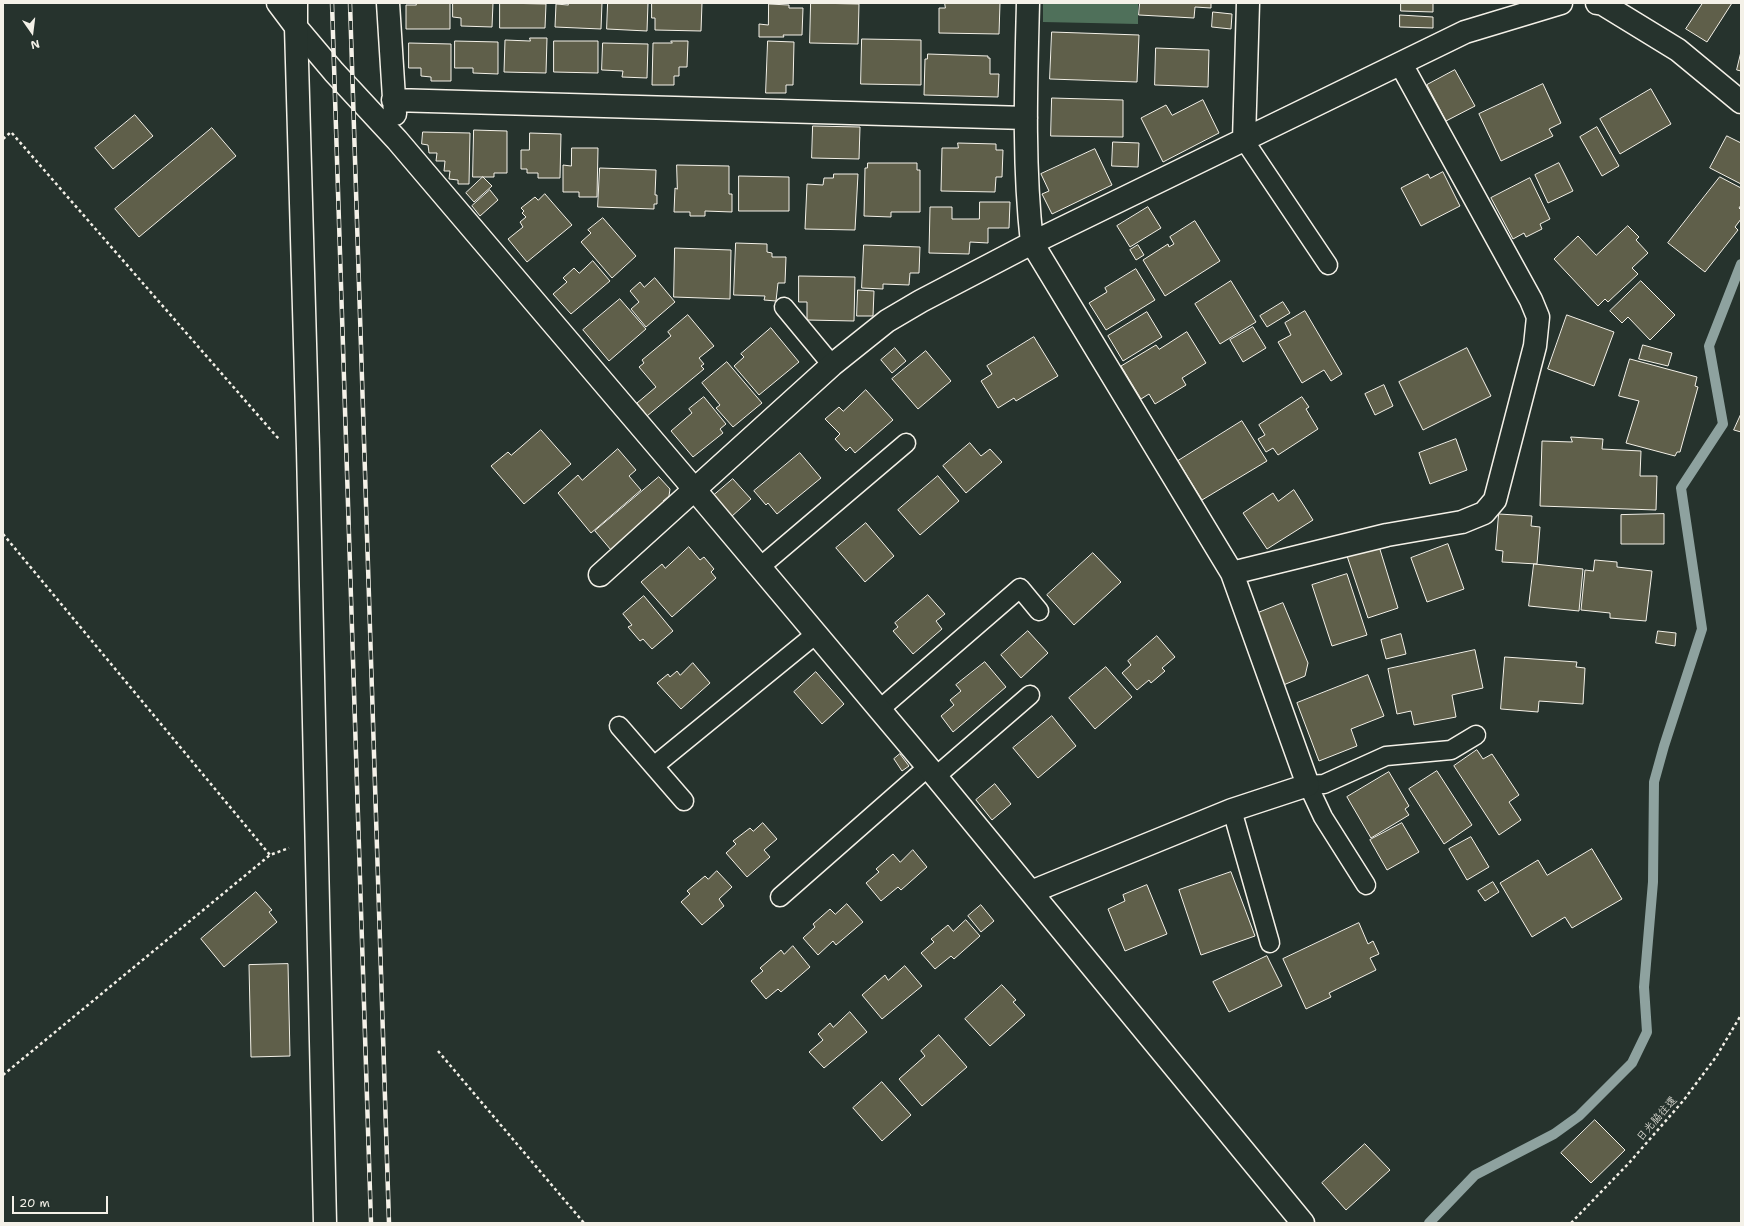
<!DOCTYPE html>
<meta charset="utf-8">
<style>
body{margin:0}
#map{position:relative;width:1744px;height:1226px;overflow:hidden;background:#26332d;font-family:"Shantell Sans",sans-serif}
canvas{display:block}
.frame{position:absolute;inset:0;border:4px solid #f4f1e8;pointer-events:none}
.north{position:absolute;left:12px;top:12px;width:40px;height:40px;-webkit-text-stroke:3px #26332d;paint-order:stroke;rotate:166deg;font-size:11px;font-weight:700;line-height:16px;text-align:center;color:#f4f1e8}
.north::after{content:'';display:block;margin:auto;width:14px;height:18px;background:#f4f1e8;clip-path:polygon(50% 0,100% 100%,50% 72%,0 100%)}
.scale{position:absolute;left:12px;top:1196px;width:96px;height:18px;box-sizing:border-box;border:2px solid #f4f1e8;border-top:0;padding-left:5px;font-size:12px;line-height:14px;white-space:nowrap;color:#f4f1e8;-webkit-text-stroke:3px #26332d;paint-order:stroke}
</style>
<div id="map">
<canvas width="1744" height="1226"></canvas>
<div class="frame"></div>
<div class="north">N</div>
<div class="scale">20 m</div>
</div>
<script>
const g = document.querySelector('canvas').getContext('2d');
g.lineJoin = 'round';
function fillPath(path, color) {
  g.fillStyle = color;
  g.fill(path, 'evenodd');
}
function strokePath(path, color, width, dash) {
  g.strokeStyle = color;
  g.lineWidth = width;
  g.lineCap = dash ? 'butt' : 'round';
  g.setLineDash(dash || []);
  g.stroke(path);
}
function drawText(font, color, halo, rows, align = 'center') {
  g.font = font + ' "Shantell Sans","Klee One",sans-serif';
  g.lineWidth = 3;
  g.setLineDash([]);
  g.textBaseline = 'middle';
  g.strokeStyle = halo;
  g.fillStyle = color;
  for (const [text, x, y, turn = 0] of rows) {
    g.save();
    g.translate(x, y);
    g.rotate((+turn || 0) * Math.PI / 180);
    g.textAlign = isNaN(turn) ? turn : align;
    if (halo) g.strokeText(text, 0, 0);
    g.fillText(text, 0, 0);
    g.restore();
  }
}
fillPath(new Path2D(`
 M1043,3H1138V24L1043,22Z`), '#4f705a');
strokePath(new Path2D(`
 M1429,1223L1475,1175L1554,1134L1579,1116L1632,1063L1647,1032L1644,987L1653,882L1654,782L1664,746L1702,629L1681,488L1723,424L1709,346L1741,264`), '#8ea29f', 10);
const building = new Path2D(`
 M416,3H450V29H406V5H416Z
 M453,3H493L492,27L461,26V18L453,17Z
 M500,3L546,4L545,28H500Z
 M568,3H602L601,29L555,27L556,4L568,5Z
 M608,3H648L647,31L607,29Z
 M652,3H702L701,31L655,30V18H652Z
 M811,3L859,4L858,44L810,43Z
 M945,3H1000L999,34L939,33V8H945Z
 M1140,3H1211V8L1195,7L1194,18L1139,15Z
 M1401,3H1433V12L1401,11Z
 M1703,3H1732L1707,42L1686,29Z
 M769,4L789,5V8H803L802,35H783L784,37H759V24L768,25Z
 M1213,12L1232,14L1231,29L1212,27Z
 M1400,15L1433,17V28L1400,27Z
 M1052,32L1139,35L1137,82L1050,79Z
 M530,38H547L546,73L504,72L505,40L530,41Z
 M862,39L921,40V85L861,84Z
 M455,41L498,42V74L473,73V68H455Z
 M554,41H598V73L554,72Z
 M671,41H688L687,67H679V76H674V85H652L653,43H672Z
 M768,41L794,42L793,85H786V93H766Z
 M409,43L451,44V81H431V77L421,76V68H409Z
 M603,43L648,44L647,78L622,77L623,71L602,70Z
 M1156,48L1209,50L1208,87L1155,85Z
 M1741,52V71L1737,70Z
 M928,54L988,56V58H990V74H999L998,97L924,95L925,59H927Z
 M1455,70L1475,106L1446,121L1427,85Z
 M1543,84L1561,123L1549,129L1553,136L1501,161L1479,114Z
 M1651,89L1671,124L1620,154L1600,119Z
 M1052,98L1123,100V137L1051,136Z
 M1203,100L1219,133L1163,162L1141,118L1166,105L1172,115Z
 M135,115L153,136L113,169L95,148Z
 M813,126L860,127L859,159L812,158Z
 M1597,127L1619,166L1602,176L1580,137Z
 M212,128L236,156L139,237L115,209Z
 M474,130L507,131V173H494V177H473Z
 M423,132L470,133L469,184H458V180L449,179L450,171H444L445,161H436L437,153H429L428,145L422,144Z
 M530,133L561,134L560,178H538V173H527V169H521V150H529Z
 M1727,136L1741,143V184L1710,168Z
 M1113,142L1139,143L1138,167L1112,166Z
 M958,143L996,144V150H1003L1002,177H996L995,192L941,191L942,148H958Z
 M572,148H598L597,197H579V192H563V165L571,166Z
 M1095,149L1112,185L1052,214L1042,194L1049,191L1041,174Z
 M868,163H917V170H920V212H891V217L864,216L865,168H867Z
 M1559,163L1573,191L1548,203L1535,175Z
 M677,165L729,166V194H732V212L705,211V216H690V212H674L675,188L677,189Z
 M600,168L656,170L655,195H657V204H654V209L598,207Z
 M1443,172L1460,206L1421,226L1401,188L1428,174L1430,178Z
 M834,174H858L855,230L805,229L807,184L823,185L824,178H833Z
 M739,176L789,177V211H739Z
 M483,177L492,186L474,202L466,193Z
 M1720,177L1741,188V205L1739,208L1741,210V219L1735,227L1738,230L1705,272L1668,243Z
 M1530,178L1550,219L1540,224L1542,229L1526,237L1524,233L1513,239L1491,198Z
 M490,190L498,200L480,216L472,206Z
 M545,194L572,225L527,262L508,239L523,227L520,222L526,217L522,213L524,211L521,208L535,197L538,200Z
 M980,202H1010L1009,228H988V243L970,242L969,254L929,253L930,207H952V219H979Z
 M1148,207L1161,228L1130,247L1117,226Z
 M603,218L636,256L612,278L581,242L591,233L588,230Z
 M1195,221L1220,261L1165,296L1143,260L1168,244L1169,247L1174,244L1170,237Z
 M1628,226L1639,237L1636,240L1648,253L1632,268L1638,274L1608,302L1605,299L1598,306L1554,259L1578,236L1596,255Z
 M736,243L767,244V252L772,253V257H786L785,283H778L776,301L764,300L765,296L734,295Z
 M864,245L920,247L919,273H910L909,285L883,284V289L862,288Z
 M1138,245L1144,255L1136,260L1130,250Z
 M675,248L731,250L730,299L674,297Z
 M593,261L610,281L571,314L553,294L567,282L563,278L574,268L579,273Z
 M1136,269L1155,300L1106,330L1089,303L1107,292L1105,288Z
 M799,276L855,277L854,321L807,320V302H799Z
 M655,278L675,302L646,327L631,309L639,302L630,291L640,282L644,287Z
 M1231,281L1256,322L1220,344L1195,304Z
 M1641,281L1675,315L1650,340L1628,317L1622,323L1610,311Z
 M858,290L874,291L873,316H857Z
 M620,299L646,329L609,361L583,330Z
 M1283,302L1290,313L1267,327L1260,316Z
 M1305,311L1342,374L1331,381L1324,370L1302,383L1278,342L1291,335L1285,323Z
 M1147,312L1162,337L1123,361L1108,336Z
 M688,315L714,346L699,358L704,364L701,366L704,369L647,416L637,403L656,387L639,367L644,363L642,360L671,336L668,332Z
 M1567,315L1614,332L1594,386L1548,369Z
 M1253,327L1266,348L1243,362L1230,340Z
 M771,328L799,362L759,395L734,366L744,357L741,354Z
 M1187,332L1206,363L1182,378L1186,385L1155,404L1149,394L1141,399L1121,366L1156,345L1159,349Z
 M1034,337L1058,376L1016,401L1014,398L998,408L981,381L992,374L987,366Z
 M1643,345L1672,353L1668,366L1639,359Z
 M895,348L906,361L892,373L881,360Z
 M1467,348L1491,396L1423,430L1399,382Z
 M926,351L951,381L918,409L892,379Z
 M1630,359L1697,377L1695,386L1698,387L1680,452H1677L1675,456L1626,443L1639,401L1619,396Z
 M727,362L762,403L733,427L716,408L720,405L702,383Z
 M1384,385L1393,406L1375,415L1365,394Z
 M866,390L893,420L855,453L850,447L846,451L835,439L840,434L825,419L839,407L843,411Z
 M704,397L726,424L720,429L723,433L693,457L671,431L692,413L689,409Z
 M1302,397L1309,407L1306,409L1318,429L1278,455L1273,448L1266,452L1258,439L1265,435L1259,425Z
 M1741,414V432L1734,430Z
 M1242,421L1267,461L1202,500L1178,461Z
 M541,430L571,464L524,504L491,466L508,452L511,455Z
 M1571,437L1603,439L1602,449L1641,451L1640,476H1657L1656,510L1540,506L1542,441L1572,442Z
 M1456,439L1467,470L1430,484L1419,453Z
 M970,443L981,456L990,449L1002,462L966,493L943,466Z
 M618,449L636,470L629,476L641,490L591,533L558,493L578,475L582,480Z
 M800,453L821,478L777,514L768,503L766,505L754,491Z
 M938,476L959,501L920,535L898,510Z
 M659,477L670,489L669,496L663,501L665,503L611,550L595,531Z
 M733,479L751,499L731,517L713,496Z
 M1294,490L1313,520L1267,549L1243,513L1273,493L1278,501Z
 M1499,514L1532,516L1531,526L1540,527L1537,564L1502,562L1503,551L1496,550Z
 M1664,514V544H1621V515Z
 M866,523L894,556L865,582L836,548Z
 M1378,543L1398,608L1368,618L1346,553Z
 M1448,544L1464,589L1427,602L1411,558Z
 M689,547L700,560L704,557L714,569L711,572L716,578L672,617L641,582L662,564L665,568Z
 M1093,553L1121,582L1074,625L1047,595Z
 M1595,560L1617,562V567L1652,571L1646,621L1610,618V613L1581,610L1585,570L1593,571Z
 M1534,564L1583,569L1579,611L1529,606Z
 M1347,574L1367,635L1332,646L1312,585Z
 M928,595L945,614L936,621L942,629L913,654L893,631L898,627L895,623Z
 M644,596L673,631L652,649L643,639L640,641L628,627L632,625L623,614Z
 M1283,603L1308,663L1305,676L1281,686L1253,615Z
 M1028,631L1048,653L1021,678L1001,655Z
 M1658,631L1676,633L1675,646L1656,643Z
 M1401,634L1406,654L1386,659L1381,640Z
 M1157,636L1175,657L1162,668L1165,671L1151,683L1149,680L1137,690L1122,673L1131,665L1128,661Z
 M1475,650L1483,688L1452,695L1456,717L1414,725L1411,711L1397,714L1388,669Z
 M1505,657L1577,662L1576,667L1585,668L1583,704L1539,701L1538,712L1501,709Z
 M985,662L1006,687L953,732L941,716L954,705L950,700L961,691L956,685Z
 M693,663L710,683L681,709L657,683L668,674L670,677L677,671L680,675Z
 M1106,667L1132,697L1095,729L1069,698Z
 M816,672L844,704L822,724L794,692Z
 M1368,675L1384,716L1351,729L1357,746L1319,761L1297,703Z
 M1052,716L1076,746L1038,778L1013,748Z
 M1477,750L1483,759L1492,754L1519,795L1509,802L1521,820L1499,835L1454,766Z
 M900,754L909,766L902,771L894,759Z
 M1437,771L1472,825L1444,844L1409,789Z
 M1389,772L1409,806L1405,809L1409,815L1371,838L1347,797Z
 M995,784L1011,804L992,820L976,800Z
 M763,823L777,839L764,850L770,857L747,877L726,853L736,844L733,841L750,828L753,831Z
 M1402,823L1419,852L1387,870L1370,840Z
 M1471,837L1489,867L1467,880L1449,849Z
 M1592,849L1622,899L1572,928L1565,917L1532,937L1500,883L1538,860L1547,875Z
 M913,850L927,867L901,890L898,887L881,901L866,883L879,872L876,869L893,854L900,862Z
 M717,871L732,887L719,899L724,906L702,925L681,902L690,894L687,891L705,876L708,879Z
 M1231,872L1255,936L1201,955L1179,890Z
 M1493,882L1499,892L1485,901L1478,891Z
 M1147,885L1167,934L1125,951L1108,909L1125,901L1123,895Z
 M256,892L272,910L269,912L277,922L224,967L201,939Z
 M847,904L863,922L836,945L833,941L818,955L803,938L815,927L813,924L830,909L835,914Z
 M981,905L994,921L981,932L968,916Z
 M966,920L980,936L954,959L951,956L935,969L921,953L934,942L931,939L948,925L953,931Z
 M1359,923L1368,944L1373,941L1379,954L1370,958L1376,970L1329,993L1331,997L1306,1009L1283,959Z
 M793,946L810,967L781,992L778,989L766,999L751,981L763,971L760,968L781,950L784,954Z
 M1267,956L1282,986L1229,1012L1213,982Z
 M288,964L290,1056L251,1057L249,965Z
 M905,966L922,986L882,1019L862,995L885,975L888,980Z
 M1002,985L1016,1000L1013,1002L1025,1015L990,1046L965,1019Z
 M850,1012L867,1032L824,1068L809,1052L823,1040L818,1034L830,1023L833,1027Z
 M939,1035L967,1067L922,1106L899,1079L925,1056L921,1051Z
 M882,1082L911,1115L882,1141L853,1108Z
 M1595,1120L1625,1150L1591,1183L1561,1153Z
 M1365,1144L1390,1170L1346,1210L1322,1183Z`);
fillPath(building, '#5f5f4a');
strokePath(building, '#f4f1e8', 1);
const lane = new Path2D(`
 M1244,140L1328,265
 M784,307L832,365
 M760,567L906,443
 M880,709L1020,588L1039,611
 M619,726L684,801
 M654,766L816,634
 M935,777L1030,695
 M1232,810L1270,943
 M1366,885L1323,817L1308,785L1324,784L1386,756L1451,750L1476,735
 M780,897L928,767`);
const street = new Path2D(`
 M296,3V27L334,72L397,140L695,490L928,767L1303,1223
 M388,3L395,114
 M1028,3C1026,83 1023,163 1032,243L1232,573L1308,785L1232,810L1031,892
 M1597,3L1603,4L1678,50L1741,102
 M393,100L1026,118
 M1244,140L1248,3
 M1232,573L1387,535L1462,522L1484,513L1495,500L1535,346L1538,317L1531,300L1401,64
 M600,575L832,365L887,321L921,301L1032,243L1465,32L1561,3`);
const secondary = new Path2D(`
 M278,3L296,27L308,449L325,1223`);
strokePath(lane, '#f4f1e8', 21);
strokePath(street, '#f4f1e8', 25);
strokePath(secondary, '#f4f1e8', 25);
strokePath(new Path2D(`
 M3,139L11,132L277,437L280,439
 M3,534L270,855
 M438,1051L584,1223
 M3,1075L270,855L289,848
 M1571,1223L1629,1163L1683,1101L1716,1057L1741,1015`), '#f4f1e8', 2.5, [3, 3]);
strokePath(lane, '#26332d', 18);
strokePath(street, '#26332d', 22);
strokePath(secondary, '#26332d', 22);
const rail = new Path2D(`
 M332,3L371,1223
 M350,3L389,1223`);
strokePath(rail, '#f4f1e8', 4.5);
strokePath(rail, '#26332d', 3, [9]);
drawText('11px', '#f4f1e8', '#26332d', [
 ["日光脇往還",1657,1119,-49]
]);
</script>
